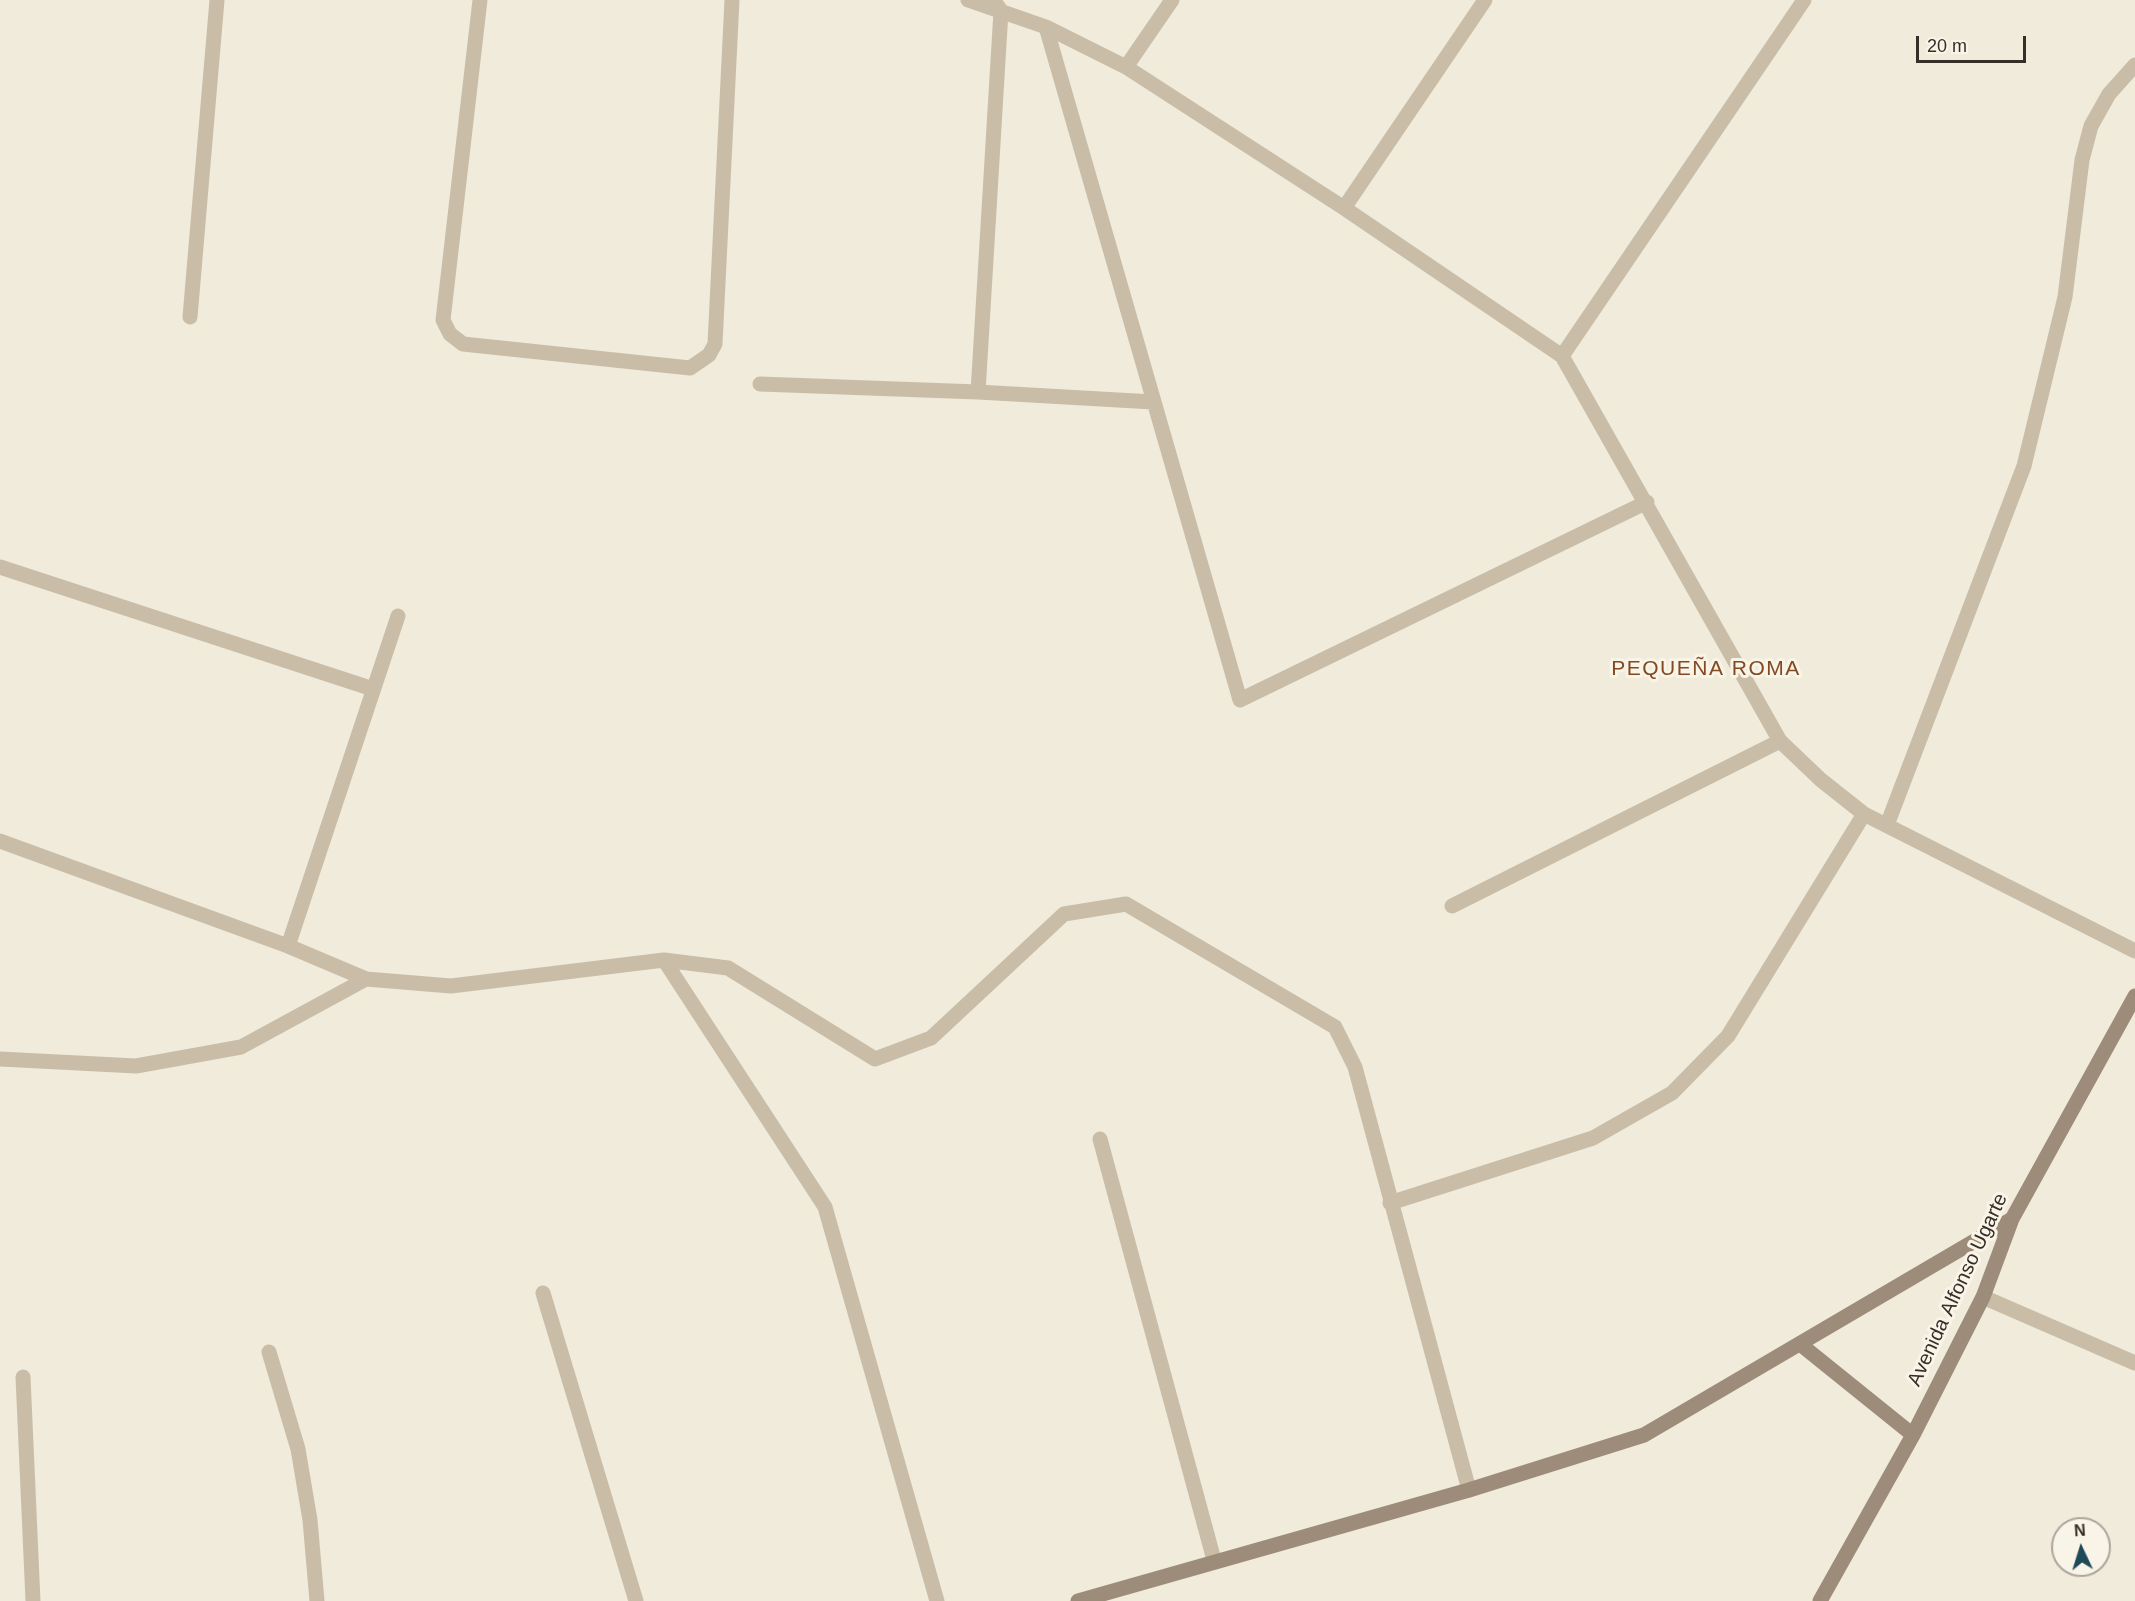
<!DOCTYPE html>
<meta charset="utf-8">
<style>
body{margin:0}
#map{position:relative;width:2135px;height:1601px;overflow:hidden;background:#f1ebdb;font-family:Helvetica,sans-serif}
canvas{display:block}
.north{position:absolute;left:2051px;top:1517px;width:60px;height:60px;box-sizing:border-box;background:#f9f4e8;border:2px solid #aba59b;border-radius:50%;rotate:356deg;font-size:16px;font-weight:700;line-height:24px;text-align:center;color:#362f28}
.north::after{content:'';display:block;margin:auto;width:21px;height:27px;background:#1e4956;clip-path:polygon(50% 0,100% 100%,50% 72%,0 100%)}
.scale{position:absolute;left:1916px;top:36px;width:110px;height:27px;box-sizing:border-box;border:3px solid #362f28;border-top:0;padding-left:8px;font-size:18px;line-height:21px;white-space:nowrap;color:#362f28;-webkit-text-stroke:4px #f9f4e8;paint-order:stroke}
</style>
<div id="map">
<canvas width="2135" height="1601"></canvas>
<div class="north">N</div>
<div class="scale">20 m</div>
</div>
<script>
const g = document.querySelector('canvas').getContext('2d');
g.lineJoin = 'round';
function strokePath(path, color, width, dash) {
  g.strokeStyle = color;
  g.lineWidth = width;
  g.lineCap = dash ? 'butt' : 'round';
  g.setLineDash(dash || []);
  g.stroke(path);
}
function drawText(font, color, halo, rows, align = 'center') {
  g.font = font + ' Helvetica,sans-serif';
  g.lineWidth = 6;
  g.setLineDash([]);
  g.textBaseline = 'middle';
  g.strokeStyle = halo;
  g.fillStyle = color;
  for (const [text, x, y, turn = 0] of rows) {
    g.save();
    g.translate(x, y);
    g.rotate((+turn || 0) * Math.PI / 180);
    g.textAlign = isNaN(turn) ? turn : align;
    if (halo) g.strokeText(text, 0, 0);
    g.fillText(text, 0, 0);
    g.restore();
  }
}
strokePath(new Path2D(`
 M480,0L443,320L450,334L463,344L690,368L709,355L715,344L732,0
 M968,0L1046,27L1126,67L1344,208L1562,356L1780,741L1821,780L1864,814L2135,951
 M1046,27L1240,700L1647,502
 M1126,67L1172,0
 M1344,208L1485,0
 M190,317L217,0
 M1562,356L1804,0
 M760,384L978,392L1153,402
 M978,392L1001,11L997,5
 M0,567L373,689
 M1887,825L2024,466L2065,297L2082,160L2091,126L2109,94L2135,65
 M0,841L288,946L366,979L451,986L664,960L728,968L875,1059L931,1038L1064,914L1126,904L1335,1027L1355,1067L1469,1490
 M1452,906L1780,741
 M288,946L398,616
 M664,960L825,1207L937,1601
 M0,1059L136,1066L241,1047L366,979
 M1100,1139L1214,1560
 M1390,1203L1593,1138L1672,1093L1728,1036L1864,814
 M543,1293L636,1601
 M1983,1297L2135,1363
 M269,1352L298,1449L310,1520L317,1601
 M23,1377L33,1601`), '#c9bda7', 15);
strokePath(new Path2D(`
 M1800,1344L1913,1435
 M1078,1601L1469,1490L1644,1435L2012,1219
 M1820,1601L1913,1435L1983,1297L2012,1219L2135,996`), '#9d8c79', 15);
drawText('20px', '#362f28', '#f9f4e8', [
 ["Avenida Alfonso Ugarte",1958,1290,-65]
]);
g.letterSpacing = '1.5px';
drawText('21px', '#834a22', '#f9f4e8', [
 ["PEQUEÑA ROMA",1706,669]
]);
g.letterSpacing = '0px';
</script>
